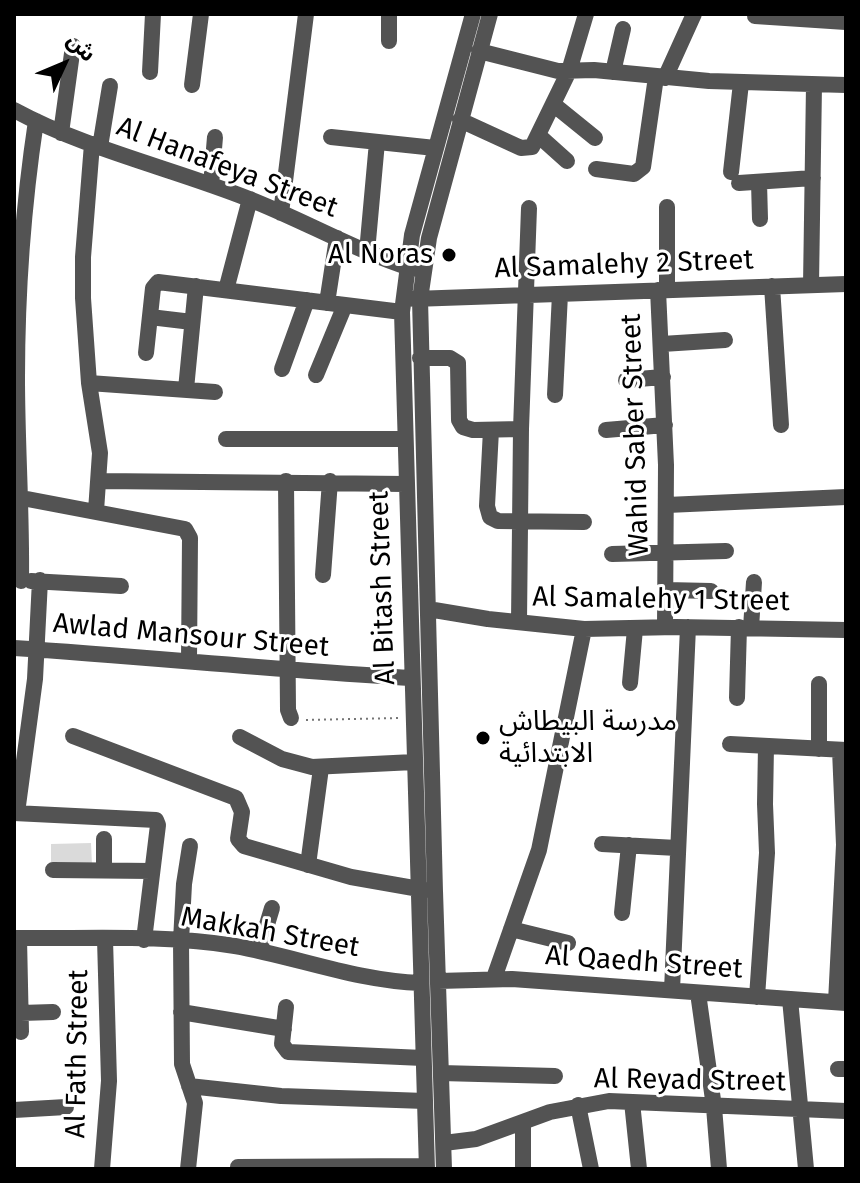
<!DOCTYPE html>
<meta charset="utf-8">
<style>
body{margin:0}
#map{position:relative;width:860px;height:1183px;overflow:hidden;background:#fff;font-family:"Fira Sans","Noto Sans Arabic",sans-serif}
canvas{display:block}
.frame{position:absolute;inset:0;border:16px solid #000;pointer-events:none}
.north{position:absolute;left:24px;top:24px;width:80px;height:80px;-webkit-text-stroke:6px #fff;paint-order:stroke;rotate:46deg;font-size:22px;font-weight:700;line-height:32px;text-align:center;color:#000}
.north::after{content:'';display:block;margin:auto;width:28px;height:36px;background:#000;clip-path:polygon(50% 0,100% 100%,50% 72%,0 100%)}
</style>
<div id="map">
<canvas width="860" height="1183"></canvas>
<div class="frame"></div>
<div class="north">ش</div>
</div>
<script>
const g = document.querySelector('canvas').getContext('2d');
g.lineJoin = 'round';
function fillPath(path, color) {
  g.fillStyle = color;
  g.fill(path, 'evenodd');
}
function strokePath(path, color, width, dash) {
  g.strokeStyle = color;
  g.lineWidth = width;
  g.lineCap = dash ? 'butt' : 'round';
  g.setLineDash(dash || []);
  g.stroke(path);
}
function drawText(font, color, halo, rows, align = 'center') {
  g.font = font + ' "Fira Sans","Noto Sans Arabic",sans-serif';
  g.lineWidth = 6;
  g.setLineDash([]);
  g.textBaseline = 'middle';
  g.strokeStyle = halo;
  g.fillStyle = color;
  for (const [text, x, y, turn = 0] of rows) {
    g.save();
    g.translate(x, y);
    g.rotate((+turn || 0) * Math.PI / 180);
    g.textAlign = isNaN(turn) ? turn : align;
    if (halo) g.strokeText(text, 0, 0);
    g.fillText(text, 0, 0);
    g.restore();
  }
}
fillPath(new Path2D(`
 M91,843L92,865L51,866V844Z`), '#dadada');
strokePath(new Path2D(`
 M306,720L400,718`), '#757575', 2, [2, 4]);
strokePath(new Path2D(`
 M755,16L846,22
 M389,41V14
 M479,51L558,71L594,70L709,81L846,85
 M150,72L153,14
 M613,72L623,29
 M665,78L694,14
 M192,85L201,14
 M553,104L595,138
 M14,110C88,150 171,168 249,199C305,221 356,251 413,269
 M460,120L521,148L532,147L569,71L586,14
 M61,133L73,46
 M538,135L567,161
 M331,137L435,148
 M92,144L83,257V298L89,383L100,453L96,511
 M100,147L110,86
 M596,169L634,174L643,167L656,77
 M731,172L741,83
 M759,182L760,219
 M739,183L813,178
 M211,185L215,137
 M281,213L306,14
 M367,252L377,142
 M811,285L814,85
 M772,286L781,425
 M226,290L250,199
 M658,290L666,465L665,627
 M667,290V207
 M413,299L846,284
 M327,303L337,238
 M150,317L192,322
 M662,344L725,340
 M146,353L153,288L158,282L402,312
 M420,358H450L458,363L459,420L463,427L473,430L521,429
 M282,369L307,300
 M316,375L345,305
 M626,380L663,377
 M89,383L215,392
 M186,389L196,286
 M555,395L560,294
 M491,430L487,506L490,517L498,521L584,522
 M606,430L665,425
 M226,439H405
 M100,481L406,484
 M286,481L288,710L291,718
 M22,498L185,529L190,538L189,660
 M667,505L846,497
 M612,554L726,551
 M323,575L330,481
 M21,581C22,513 17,446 17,378C17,292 23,207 36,121
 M31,581L121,586
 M666,590L711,591
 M428,609L488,619L584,629L676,627L846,630
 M519,622L521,429L529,208
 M751,628L754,582
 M14,648C147,657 279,670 411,678
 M630,683L635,629
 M819,684V749
 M737,698L739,627
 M73,736L236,798L242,812L238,839L244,846L351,877L425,890
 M240,737L282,759L312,767L414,762
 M730,744L846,750
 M14,813L156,820L158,825L144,940
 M17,813L35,679L40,580
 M602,844L677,848
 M308,865L321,768
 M53,870L152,871
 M104,870V839
 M622,913L629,845
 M511,929L568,943
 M14,938C87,939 163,934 235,946C297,957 357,981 421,983
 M19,938L21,1032
 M259,951L272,908
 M494,978L539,850L584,629
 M438,981L512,979L846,1003
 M672,990L688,627
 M698,993L714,1107L719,1169
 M757,997L767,853L765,804L766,746
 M790,999L806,1169
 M836,1002L844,845L840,750
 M286,1007L282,1044L288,1052L423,1058
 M181,1012L284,1029
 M21,1013L53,1012
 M838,1069H846
 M441,1073L555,1076
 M189,1086L281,1096L425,1101
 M632,1102L639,1169
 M578,1105L591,1169
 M14,1110L66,1107
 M523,1122V1169
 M444,1143L476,1139L550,1112L609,1101L846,1111
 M238,1167L427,1166
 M102,1169L109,1081L105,939
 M188,1169L195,1103L182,1064L181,941L184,884L190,846
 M427,1169L402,312L412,235L473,14
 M444,1169L435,891L420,299L429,238L490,14`), '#535353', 16);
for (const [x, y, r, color] of [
 [449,255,8,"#000"],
 [483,738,8,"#000"]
]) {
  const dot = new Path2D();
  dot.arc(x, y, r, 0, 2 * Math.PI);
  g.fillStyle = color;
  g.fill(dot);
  strokePath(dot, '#fff', 3);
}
drawText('28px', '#000', '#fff', [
 ["Al Hanafeya Street",227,168,21],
 ["Al Samalehy 2 Street",624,265,-2],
 ["Wahid Saber Street",636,435,-92],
 ["Al Bitash Street",383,588,-92],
 ["Al Samalehy 1 Street",661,600,1],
 ["Awlad Mansour Street",191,636,5],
 ["Makkah Street",270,933,10],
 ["Al Qaedh Street",644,963,4],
 ["Al Fath Street",78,1054,-89],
 ["Al Reyad Street",690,1081,1]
]);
drawText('28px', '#000', '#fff', [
 ["Al Noras",433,255],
 ["مدرسة البيطاش",499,722,"left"],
 ["الابتدائية",499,754,"left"]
], 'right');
</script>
